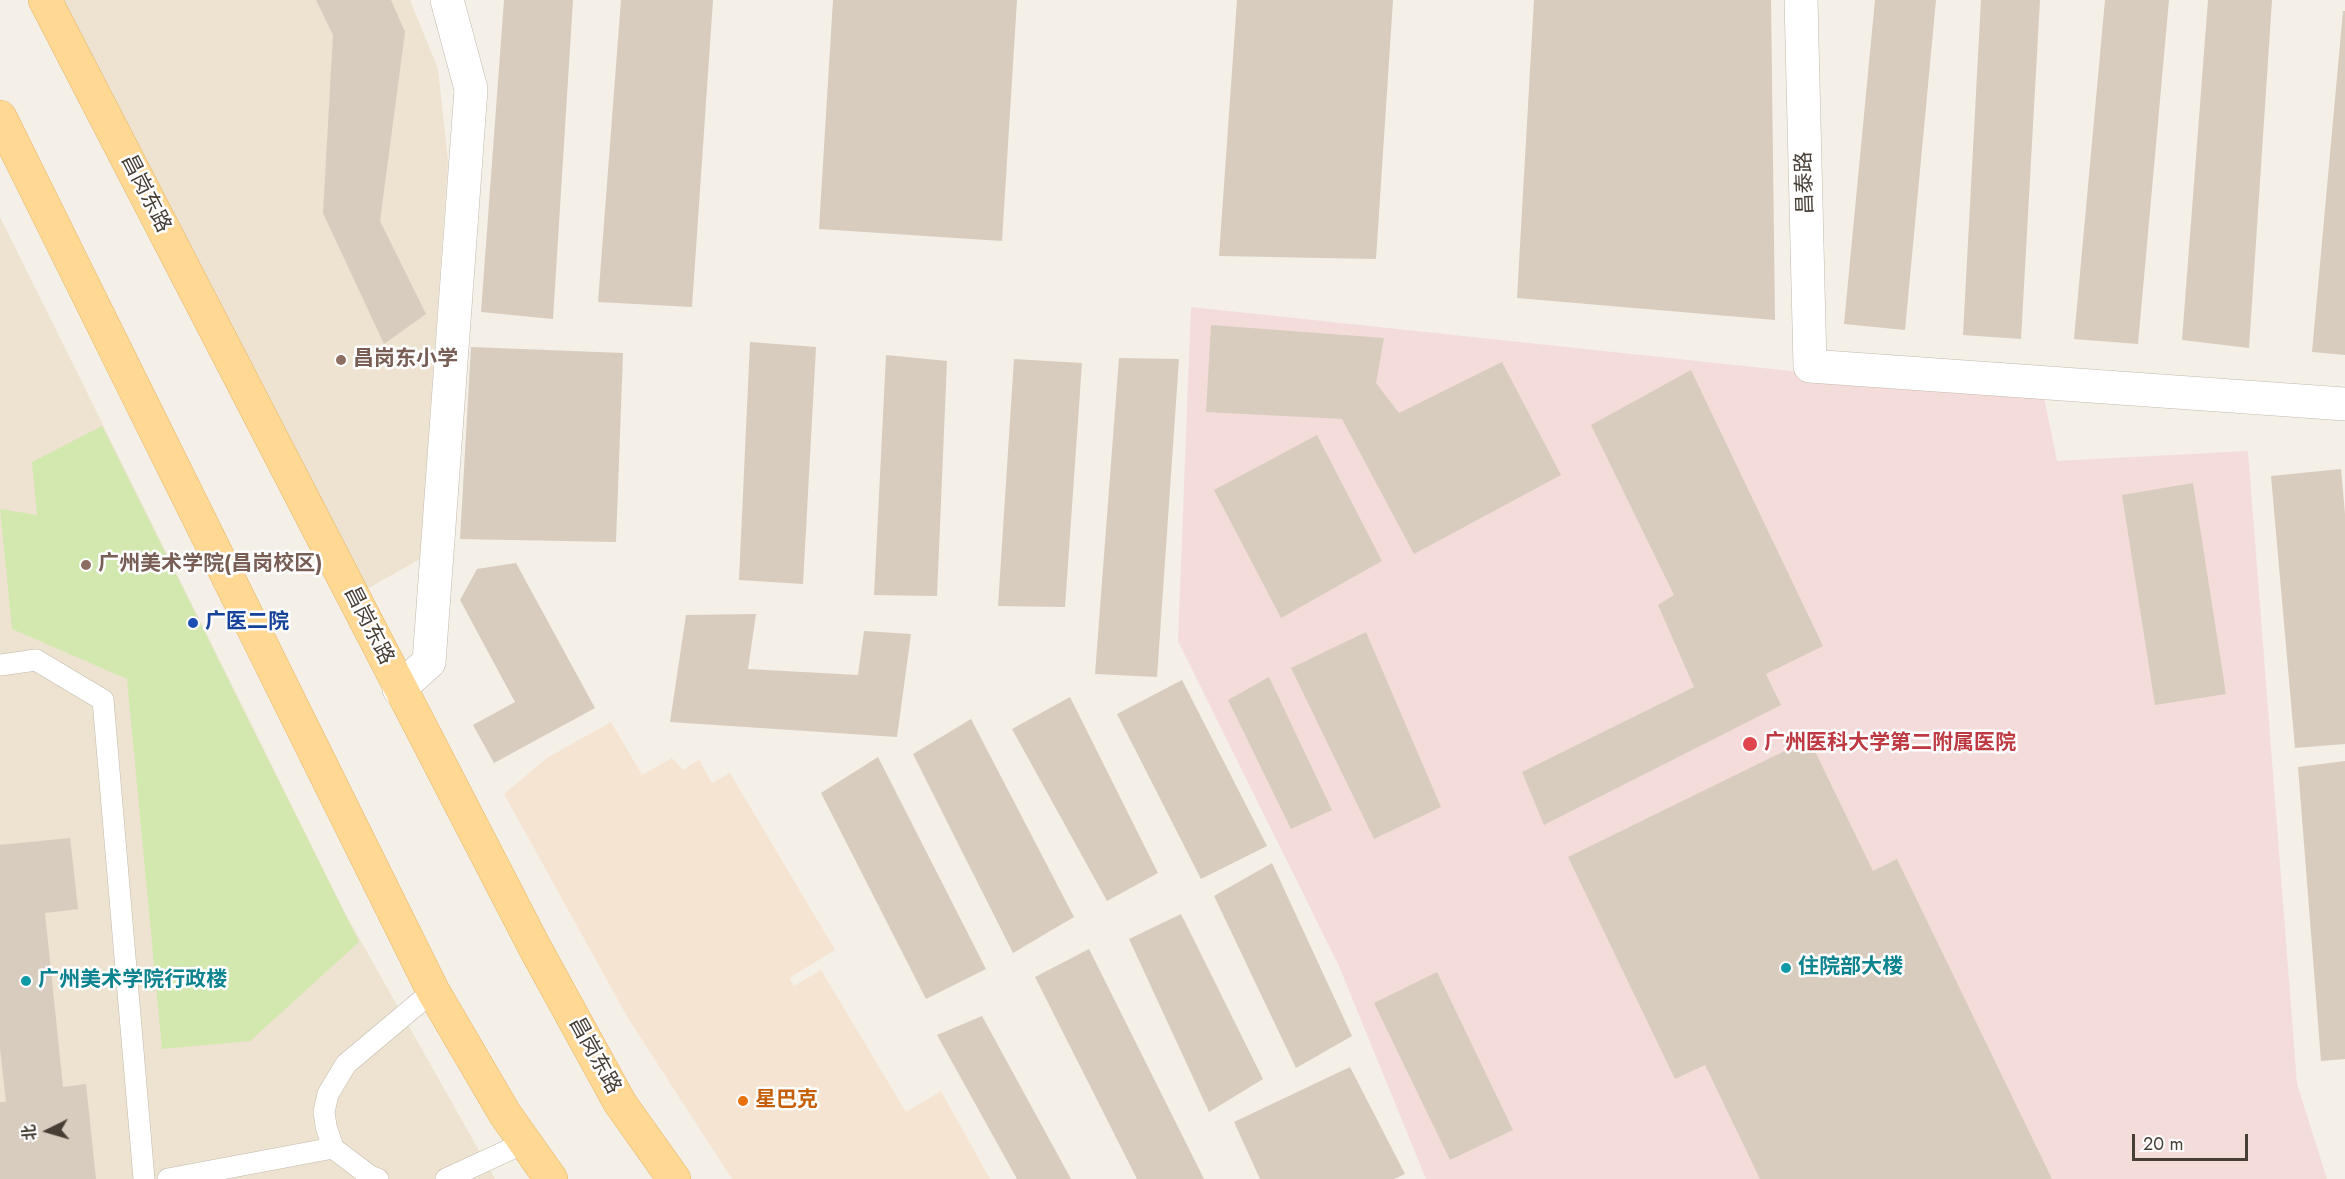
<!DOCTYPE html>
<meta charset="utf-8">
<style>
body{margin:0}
#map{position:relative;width:2345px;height:1179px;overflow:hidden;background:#f4efe7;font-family:Jost,"Noto Sans SC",sans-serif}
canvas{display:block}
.north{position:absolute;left:18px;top:1101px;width:60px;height:60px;-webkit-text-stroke:4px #fff;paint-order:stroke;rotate:265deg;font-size:16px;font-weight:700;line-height:24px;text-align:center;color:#473f36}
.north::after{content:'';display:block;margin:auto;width:21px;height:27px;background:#473f36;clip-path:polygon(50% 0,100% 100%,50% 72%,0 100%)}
.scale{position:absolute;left:2132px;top:1134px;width:116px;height:27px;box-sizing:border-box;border:3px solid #473f36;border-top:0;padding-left:8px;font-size:18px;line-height:21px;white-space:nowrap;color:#473f36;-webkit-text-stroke:4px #fff;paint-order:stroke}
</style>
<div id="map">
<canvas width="2345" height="1179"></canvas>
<div class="north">北</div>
<div class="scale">20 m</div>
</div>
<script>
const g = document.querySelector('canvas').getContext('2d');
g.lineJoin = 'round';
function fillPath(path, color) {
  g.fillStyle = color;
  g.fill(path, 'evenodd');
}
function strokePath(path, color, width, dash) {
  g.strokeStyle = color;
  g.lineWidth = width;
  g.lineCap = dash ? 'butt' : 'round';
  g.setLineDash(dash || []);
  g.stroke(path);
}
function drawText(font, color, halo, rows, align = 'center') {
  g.font = font + ' Jost,"Noto Sans SC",sans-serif';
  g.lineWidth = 5;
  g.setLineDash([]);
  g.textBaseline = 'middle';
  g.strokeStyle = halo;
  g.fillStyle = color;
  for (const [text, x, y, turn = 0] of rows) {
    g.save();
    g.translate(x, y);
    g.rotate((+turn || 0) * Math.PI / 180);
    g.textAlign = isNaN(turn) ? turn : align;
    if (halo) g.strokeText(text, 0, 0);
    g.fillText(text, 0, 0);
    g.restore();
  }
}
fillPath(new Path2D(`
 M611,722L642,775L672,758L683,770L699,760L712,783L730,773L835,950L789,978L794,986L821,970L906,1112L941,1091L990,1179H732L628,1018L504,794L547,758Z`), '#f6e4d2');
fillPath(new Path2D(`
 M63,0H410L438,69L448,161L420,559L367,589Z
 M0,217L345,913L495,1179H0Z`), '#ede3d0');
fillPath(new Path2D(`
 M1191,307L2044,398L2057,461L2248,451L2297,1084L2327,1179H1426L1339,966L1178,641Z`), '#f4dcda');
fillPath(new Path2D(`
 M102,426L359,942L250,1041L162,1049L127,679L12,629L0,509L37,515L32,462Z`), '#d3e8af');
fillPath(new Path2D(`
 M316,0H391L405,32L380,221L426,314L384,344L323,213L333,35Z
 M504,0H573L553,319L481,312Z
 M621,0H713L692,307L598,302Z
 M833,0H1017L1002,241L819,229Z
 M1237,0H1393L1376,259L1219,256Z
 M1534,0H1771L1775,320L1517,298Z
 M1875,0H1936L1905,330L1844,324Z
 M1981,0H2040L2021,339L1963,335Z
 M2105,0H2169L2138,344L2074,339Z
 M2208,0H2272L2249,348L2182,340Z
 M2343,11H2345V355L2312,352Z
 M1211,325L1384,338L1376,383L1399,413L1502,362L1561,475L1414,554L1342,419L1206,412Z
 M750,342L816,347L803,584L739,580Z
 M471,347L623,353L616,542L460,539Z
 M886,355L947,361L937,596L874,595Z
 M1119,358L1179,359L1157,677L1095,674Z
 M1014,359L1082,363L1065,607L998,606Z
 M1691,370L1823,646L1766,674L1781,705L1544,825L1522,772L1694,687L1658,605L1674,595L1591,425Z
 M1317,435L1382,561L1281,618L1214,490Z
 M2341,469L2345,514V744L2295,748L2271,476Z
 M2193,483L2226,694L2155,705L2122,495Z
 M516,563L595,708L494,763L473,725L515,702L460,600L477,569Z
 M756,614L748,669L858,675L864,631L911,634L897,737L670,722L686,615Z
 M1366,632L1441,807L1374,839L1291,668Z
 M1269,677L1332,810L1291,829L1228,700Z
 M1182,680L1267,846L1201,879L1117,714Z
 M1070,697L1158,873L1107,901L1012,729Z
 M971,719L1074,917L1013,953L913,754Z
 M1809,739L1873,871L1897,859L2052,1179H1760L1705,1065L1675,1079L1568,857Z
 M878,757L986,969L926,999L821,793Z
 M2345,761V1059L2321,1061L2298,767Z
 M70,838L78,909L45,913L63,1087L86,1084L96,1179H0V1102H6L0,1048V845Z
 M1272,863L1352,1036L1296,1068L1214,896Z
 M1181,914L1263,1079L1209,1112L1129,939Z
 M1089,949L1204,1179H1137L1035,977Z
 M1437,972L1513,1130L1450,1160L1374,1003Z
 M982,1016L1071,1179H1017L937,1035Z
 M1350,1067L1405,1174L1394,1179H1260L1234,1122Z`), '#d8ccbf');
const service = new Path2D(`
 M0,665L36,660L103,700L144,1179
 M168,1179L333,1148
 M378,1179L370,1176L333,1148L326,1126L324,1112L328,1094L346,1064L433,991
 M446,1179L524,1143`);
const minor = new Path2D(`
 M1801,0L1810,366L2345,404
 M399,689L429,662L471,89L447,0`);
const primary = new Path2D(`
 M45,0L535,948L620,1103L674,1179
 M0,117L433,991L505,1114L551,1179`);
strokePath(service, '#c2b9ac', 22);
strokePath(minor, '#c2b9ac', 34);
strokePath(primary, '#e5b463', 34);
strokePath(service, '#fff', 21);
strokePath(minor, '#fff', 33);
strokePath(primary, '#ffd994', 33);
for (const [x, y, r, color] of [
 [341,360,6,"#8d6e63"],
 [86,565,6,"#8d6e63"],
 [193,623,6,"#1a4fb4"],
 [1750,744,8,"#e0444e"],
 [1786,968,6,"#0f9aa8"],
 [26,981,6,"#0f9aa8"],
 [743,1101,6,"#e8710a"]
]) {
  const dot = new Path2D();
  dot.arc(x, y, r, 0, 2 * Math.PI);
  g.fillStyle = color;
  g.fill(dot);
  strokePath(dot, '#fff', 2);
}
drawText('21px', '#473f36', '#fff', [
 ["昌泰路",1806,183,-92],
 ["昌岗东路",145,194,63],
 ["昌岗东路",368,626,63],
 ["昌岗东路",594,1056,61]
]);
drawText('bold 21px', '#785e54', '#fff', [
 ["昌岗东小学",353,360],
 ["广州美术学院(昌岗校区)",98,565]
], 'left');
drawText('bold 21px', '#164399', '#fff', [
 ["广医二院",205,623]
], 'left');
drawText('bold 21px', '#be3a42', '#fff', [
 ["广州医科大学第二附属医院",1764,744]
], 'left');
drawText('bold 21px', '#0d838f', '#fff', [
 ["住院部大楼",1798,968],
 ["广州美术学院行政楼",38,981]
], 'left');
drawText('bold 21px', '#c56008', '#fff', [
 ["星巴克",755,1101]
], 'left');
</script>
